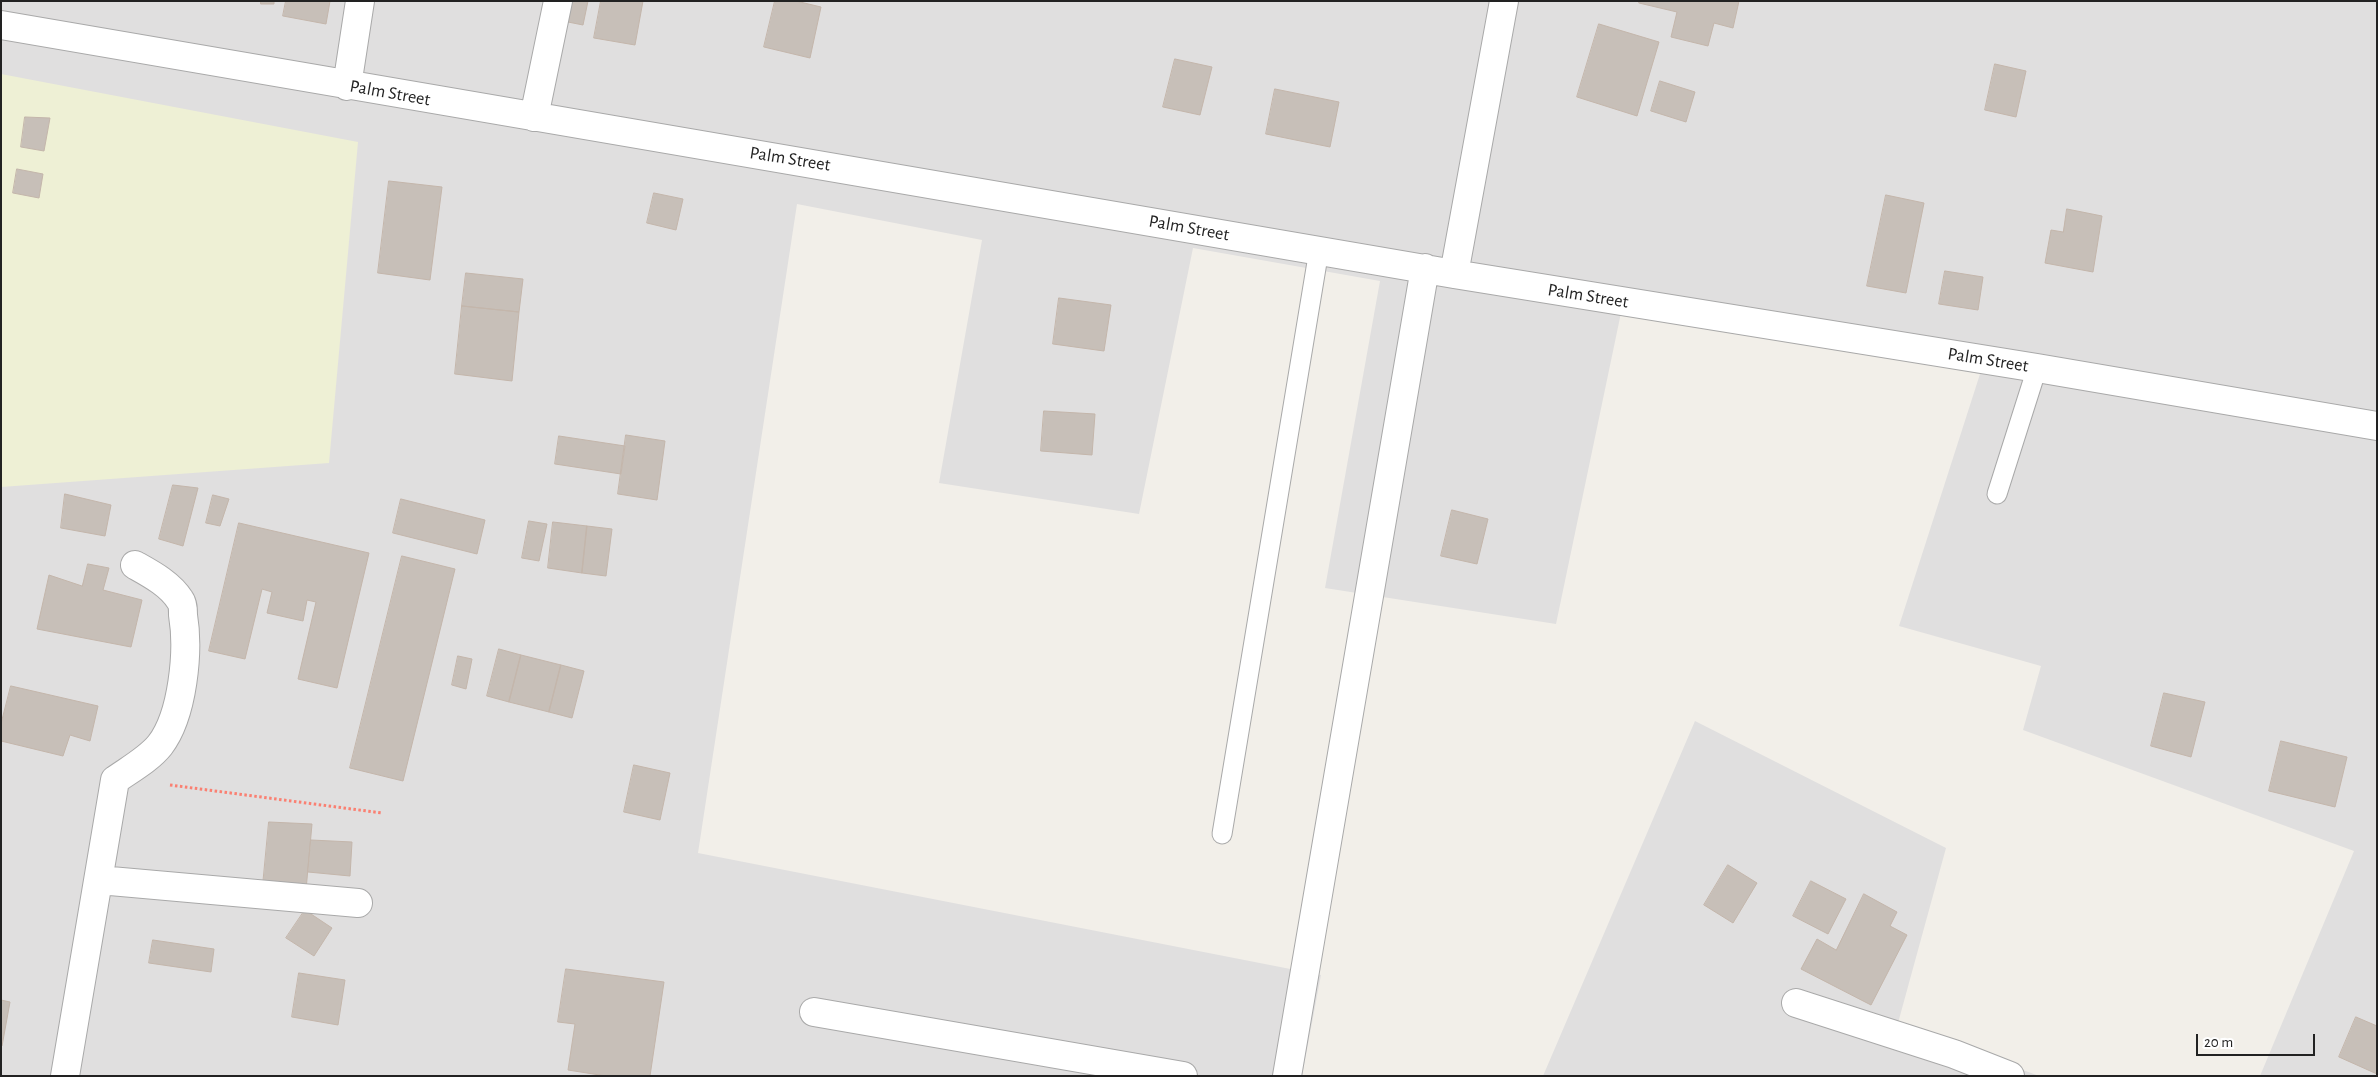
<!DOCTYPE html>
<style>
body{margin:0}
#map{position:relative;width:2378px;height:1077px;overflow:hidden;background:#f2efe9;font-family:"Alegreya Sans",sans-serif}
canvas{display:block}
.frame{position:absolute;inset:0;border:2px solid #222;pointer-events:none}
.scale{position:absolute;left:2196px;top:1034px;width:119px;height:22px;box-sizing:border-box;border:2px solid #222;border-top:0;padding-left:6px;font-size:15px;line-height:18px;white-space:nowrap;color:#222;-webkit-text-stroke:4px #fff;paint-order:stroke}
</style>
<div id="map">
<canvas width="2378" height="1077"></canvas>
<div class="frame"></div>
<div class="scale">20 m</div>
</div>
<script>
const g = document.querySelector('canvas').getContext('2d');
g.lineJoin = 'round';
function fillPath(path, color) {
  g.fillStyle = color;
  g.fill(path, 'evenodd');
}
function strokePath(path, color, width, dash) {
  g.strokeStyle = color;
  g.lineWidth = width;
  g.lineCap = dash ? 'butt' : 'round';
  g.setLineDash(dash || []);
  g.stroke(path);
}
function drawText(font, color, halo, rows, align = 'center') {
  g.font = font + ' "Alegreya Sans",sans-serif';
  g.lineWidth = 4;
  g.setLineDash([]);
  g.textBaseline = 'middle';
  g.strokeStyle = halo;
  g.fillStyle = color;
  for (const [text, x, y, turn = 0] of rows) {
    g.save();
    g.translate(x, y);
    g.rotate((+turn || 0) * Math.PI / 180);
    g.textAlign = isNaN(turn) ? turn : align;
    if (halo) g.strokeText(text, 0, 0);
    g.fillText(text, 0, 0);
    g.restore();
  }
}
fillPath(new Path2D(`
 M1,1H2377V1076H2260L2354,851L2023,730L2041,666L1899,626L1980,374L1622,308L1556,624L1325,588L1380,281L1193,248L1139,514L939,483L982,240L797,204L698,853L1321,975L1302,1076H1Z
 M1695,721L1946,848L1898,1023L2039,1076H1543Z`), '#e0dfdf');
fillPath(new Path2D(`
 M1,74L358,142L329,463L1,487Z`), '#eef0d5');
const building = new Path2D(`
 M261,1H274V4H261Z
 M286,1H330L326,24L283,16Z
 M567,1H588L583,25L563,21Z
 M601,1H643L635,45L594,38Z
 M775,1H796L821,7L810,58L764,47Z
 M1640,1H1739L1733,28L1714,23L1708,46L1671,37L1677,12L1639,3Z
 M1599,24L1659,42L1637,116L1577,97Z
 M1175,59L1212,67L1200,115L1163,107Z
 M1995,64L2026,71L2016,117L1985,110Z
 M1660,81L1695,92L1686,122L1651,111Z
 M1275,89L1339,102L1330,147L1266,134Z
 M25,117L50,118L44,151L21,147Z
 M17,169L43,174L39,198L13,193Z
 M389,181L442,187L430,280L378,273Z
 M654,193L683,199L676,230L647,223Z
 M1886,195L1924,203L1906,293L1867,286Z
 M2067,209L2102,216L2093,272L2045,263L2051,230L2063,232Z
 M1945,271L1983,277L1978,310L1939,304Z
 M466,273L523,279L519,312L462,306Z
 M1059,298L1111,305L1104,351L1053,344Z
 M462,306L519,312L512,381L455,374Z
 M1044,411L1095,414L1092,455L1041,451Z
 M626,435L665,441L657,500L618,494Z
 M559,436L625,446L621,474L555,464Z
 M173,485L198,488L183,546L159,539Z
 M65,494L111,505L105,536L61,528Z
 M213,495L229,499L220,526L206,523Z
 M401,499L485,520L477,554L393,533Z
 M1452,510L1488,519L1477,564L1441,556Z
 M529,521L547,524L539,561L522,558Z
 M553,522L587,526L582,573L548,568Z
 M239,523L369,553L337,688L298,679L316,602L307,600L303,621L267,613L272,592L262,589L245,659L209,651Z
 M587,526L612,529L606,576L582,573Z
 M402,556L455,569L403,781L350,768Z
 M88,564L109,568L103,590L142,600L131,647L37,629L49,575L82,586Z
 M499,649L521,655L509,702L487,696Z
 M521,655L561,665L549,712L509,702Z
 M458,656L472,659L466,689L452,685Z
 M561,665L584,671L572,718L549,712Z
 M11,686L98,706L90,741L70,735L63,756L1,741V724Z
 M2164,693L2205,702L2191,757L2151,746Z
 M2281,741L2347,757L2335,807L2269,791Z
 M634,765L670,773L660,820L624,812Z
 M269,822L312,824L306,890L263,885Z
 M311,840L352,842L350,876L308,872Z
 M1728,865L1757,883L1733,923L1704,905Z
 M1811,881L1846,899L1828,934L1793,916Z
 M1864,894L1897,912L1890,926L1907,935L1871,1005L1801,969L1817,939L1836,950Z
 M305,910L332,928L314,956L286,938Z
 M153,940L214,949L211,972L149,963Z
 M566,969L664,982L650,1076H606L568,1070L575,1024L558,1022Z
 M299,973L345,980L338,1025L292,1017Z
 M1,1000L10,1002L2,1046H1Z
 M2356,1017L2377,1026V1074L2339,1057Z`);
fillPath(building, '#c7bfb8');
strokePath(building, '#c4b6ab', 1);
const lane = new Path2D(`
 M1997,494L2037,368
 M1222,834L1319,250`);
const street = new Path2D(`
 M1,25L1454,274L2037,368L2377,426
 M347,86L360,1
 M534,117L558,1
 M1454,274L1504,1
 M99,880L358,903
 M1796,1003L1954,1054L2010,1076
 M814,1012L1183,1076
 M65,1076L115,780C129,770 149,759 160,745C183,715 189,651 183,615C183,610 183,604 180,600C170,584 151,574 135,565
 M1287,1076L1425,268`);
strokePath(lane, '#a9a9a9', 21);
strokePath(street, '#a9a9a9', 30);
strokePath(new Path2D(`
 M170,785L382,813`), '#fa8072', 3, [2.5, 2.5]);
strokePath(lane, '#fff', 19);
strokePath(street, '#fff', 28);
drawText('18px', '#222', '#fff', [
 ["Palm Street",390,93,10],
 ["Palm Street",790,159,9],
 ["Palm Street",1189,228,10],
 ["Palm Street",1588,296,9],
 ["Palm Street",1988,360,9]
]);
</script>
